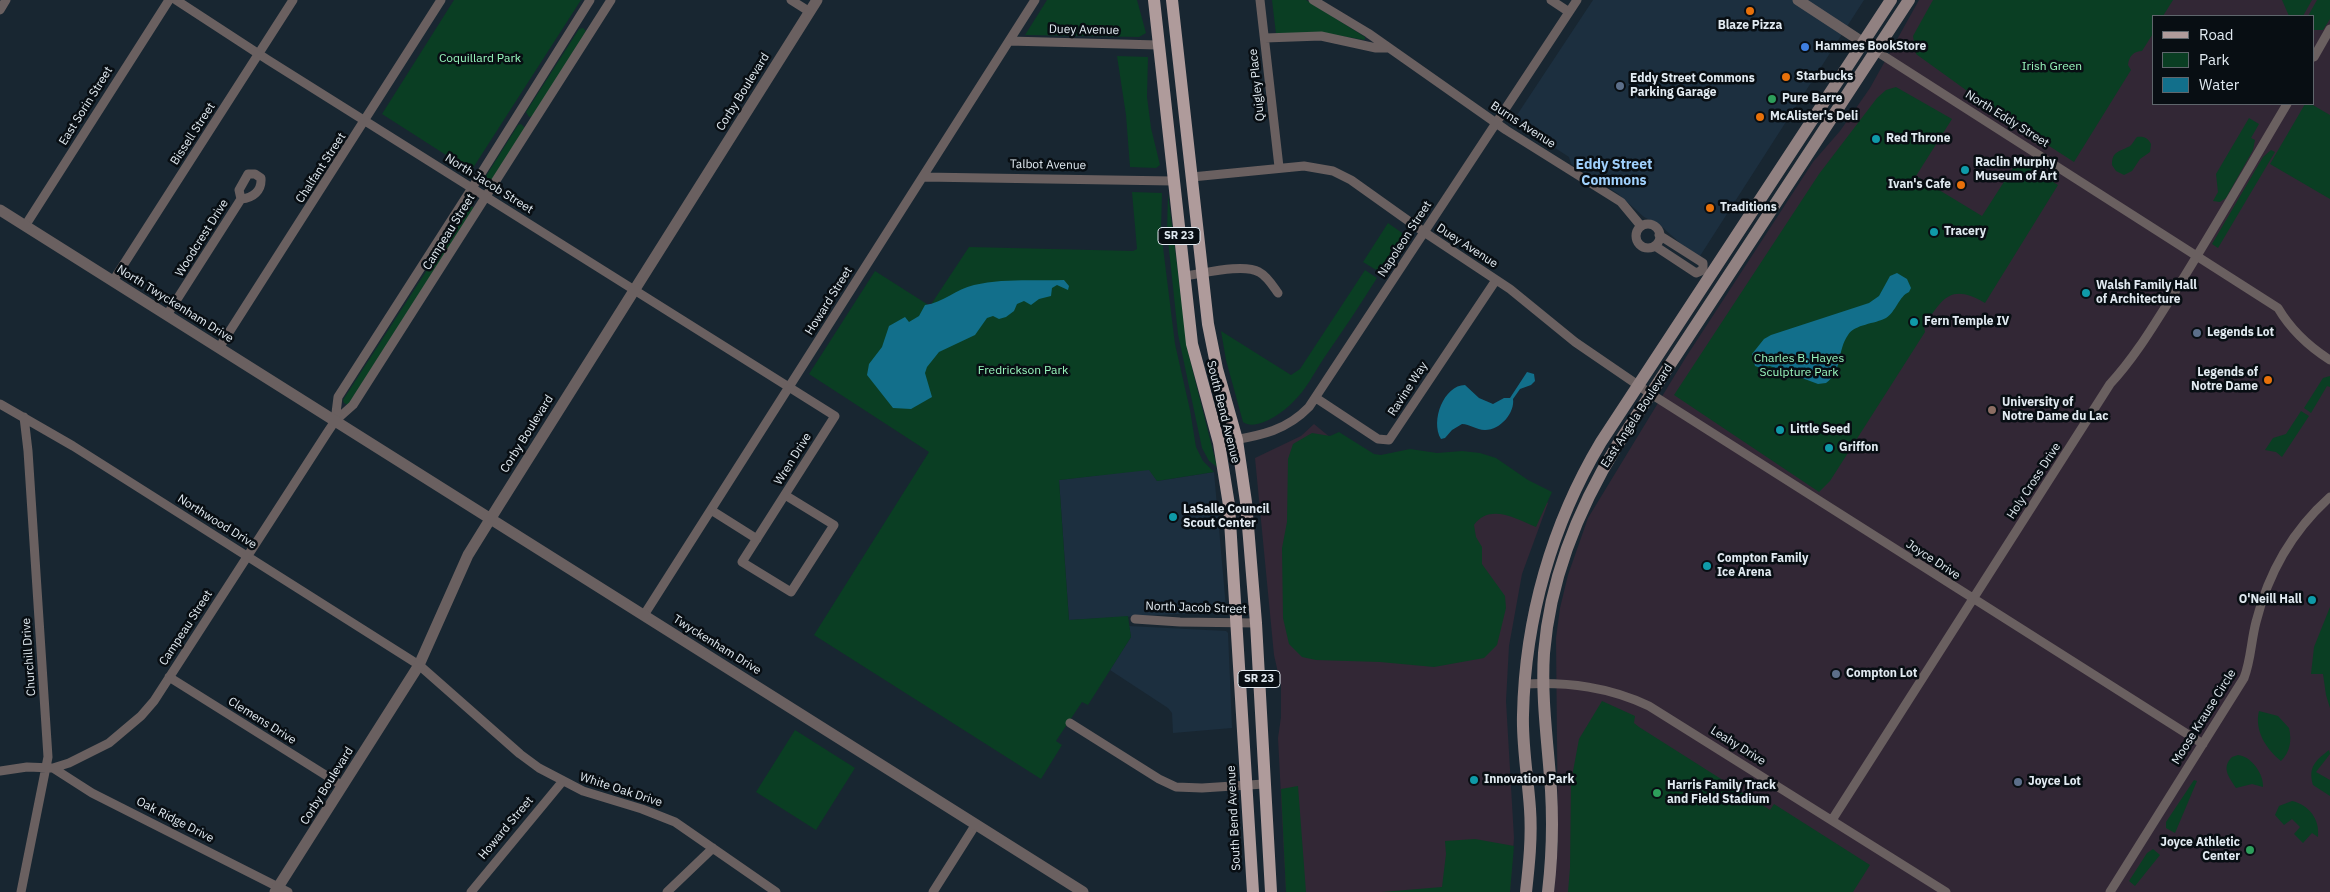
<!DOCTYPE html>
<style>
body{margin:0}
#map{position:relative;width:2330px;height:892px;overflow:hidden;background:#182631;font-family:"IBM Plex Sans",sans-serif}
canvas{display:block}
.legend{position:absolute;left:2152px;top:15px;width:162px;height:90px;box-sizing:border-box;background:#080e13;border:1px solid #5f666c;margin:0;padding:6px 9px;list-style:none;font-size:15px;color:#e1eaf1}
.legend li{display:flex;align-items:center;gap:10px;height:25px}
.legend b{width:25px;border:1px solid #5f666c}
</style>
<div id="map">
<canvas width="2330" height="892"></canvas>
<ul class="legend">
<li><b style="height:6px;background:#af9b9b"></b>Road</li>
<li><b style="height:14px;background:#0a3e23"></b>Park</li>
<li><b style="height:14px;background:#126f8b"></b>Water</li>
</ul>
</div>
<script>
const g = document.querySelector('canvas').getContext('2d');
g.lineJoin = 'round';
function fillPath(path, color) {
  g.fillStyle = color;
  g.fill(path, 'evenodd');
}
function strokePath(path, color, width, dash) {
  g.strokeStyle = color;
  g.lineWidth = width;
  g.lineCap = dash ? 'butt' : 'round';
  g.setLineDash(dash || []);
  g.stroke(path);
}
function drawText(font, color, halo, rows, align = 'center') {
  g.font = font + ' "IBM Plex Sans",sans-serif';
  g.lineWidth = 5;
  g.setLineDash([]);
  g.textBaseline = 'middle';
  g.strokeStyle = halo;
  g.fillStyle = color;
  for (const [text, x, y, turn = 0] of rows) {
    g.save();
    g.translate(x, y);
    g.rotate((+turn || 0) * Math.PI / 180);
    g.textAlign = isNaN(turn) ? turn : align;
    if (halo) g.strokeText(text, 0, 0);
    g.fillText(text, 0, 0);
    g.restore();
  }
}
fillPath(new Path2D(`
 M1593,0H1864L1700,256L1681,244L1660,225L1644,217L1617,193L1571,164L1569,157L1513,121Z
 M1149,469L1157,481L1214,472L1226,608L1223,611L1214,612L1069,620L1059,480Z
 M1129,626L1226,631L1228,633L1232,728L1173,733L1172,713L1168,708L1110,670L1131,637Z`), '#1c2f3f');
fillPath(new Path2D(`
 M1919,0H2330V892H1554L1558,843L1556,638L1560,608L1568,575L1588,518L1686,357L1813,162L1840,131L1870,88ZM2154,16H2314V104H2154Z
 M1314,424L1360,462L1523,486L1548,503L1522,574L1509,646L1506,701L1514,838L1510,892H1286L1278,738L1281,717V686L1274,655L1255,458L1301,436Z`), '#322735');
fillPath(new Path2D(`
 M454,0H581L471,171L382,114Z
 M1047,0H1137L1146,33L1139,37L1025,35Z
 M1272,0H1306L1365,37V40L1324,33L1276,34Z
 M1933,0H2173L2163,16H2154V32L2142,51C2134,51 2129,56 2128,65L2131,70L2074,162L1995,111L1916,54L1913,36Z
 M2282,0H2312L2303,16H2289Z
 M2317,0H2330V19L2323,30H2314V16H2308Z
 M583,28L586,31L533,116L529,117L526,112L579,29Z
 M1117,56L1148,57L1147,97L1151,128L1160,165L1156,168L1130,167L1126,115Z
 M1896,87L1952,119L1916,176L1982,216L2018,160L2058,185L1985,303C1951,283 1942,298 1924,327L1925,332L1830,481L1819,492L1674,395L1819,174L1877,98L1886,90Z
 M2305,104H2311L2330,115V199L2270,164Z
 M2249,118L2259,124L2251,138L2255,140L2253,150L2226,198L2220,202L2213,201L2218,192L2216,174Z
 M521,124L525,128L491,181H489L486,176L518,125Z
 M2137,137C2144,136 2148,138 2151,144L2150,152L2140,159L2132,171L2124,175L2116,171L2112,165C2112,151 2119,152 2128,147C2132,146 2134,140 2137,137Z
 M2271,150L2275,152L2218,248L2212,244L2263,157Z
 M1132,192L1162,193L1161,231L1175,344L1190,410L1196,447L1203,461L1214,472L1157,481L1149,470L1059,480L1069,620L1128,616L1131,637L1088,705L1082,702L1056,741L1062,745L1041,779L814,635L929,452L809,374L875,271L930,306L969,247L1133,251L1137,249Z
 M1168,194L1188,352L1217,467L1209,461L1202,448L1178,334L1167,231Z
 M469,205L474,208L348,405L344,403L343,400Z
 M1388,223L1405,235L1381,273L1363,262Z
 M1365,270L1377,278C1360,305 1342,332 1324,358C1314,373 1306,390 1293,402C1284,412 1256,432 1243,422L1226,360L1221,331L1291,375L1300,369Z
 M2330,376V387L2327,386L2311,413L2304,408L2323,378Z
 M2301,411L2309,416L2282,457L2276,452L2265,450L2273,438L2286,434Z
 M1339,432L1374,454L1381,455L1410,449L1437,453L1462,451L1480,453L1496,458L1528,480L1552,492L1536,527C1516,519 1490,503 1474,525L1476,537L1482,547V564L1505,596L1506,608L1497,645L1484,658L1434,667L1380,662L1316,660L1302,657L1289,644L1283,618L1282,548L1287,522L1288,459L1293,444L1312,433L1330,436Z
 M2330,607V708L2326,695L2323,674H2311L2314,647Z
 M1602,701L1635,716L1634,723L1639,727L1770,810L1774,804L1870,865L1853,892H1568L1570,868L1571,782L1579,739Z
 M2259,711L2278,716L2289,728C2292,741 2290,752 2281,761C2267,750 2254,731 2259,711Z
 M795,730L855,768L816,830L756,792Z
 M2329,750L2330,754L2316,772L2330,780V796L2313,785C2308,767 2315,761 2329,750Z
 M2238,755C2251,756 2264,774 2263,787L2252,784L2236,788C2229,777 2221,768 2232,757Z
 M2194,780L2197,781L2175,833L2166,828V822Z
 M1298,786L1306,892H1286L1281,789Z
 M2292,801C2309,805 2320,819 2318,837L2312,833L2303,843L2294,834L2300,827L2292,819L2284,825L2275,815L2279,806Z
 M1475,839L1514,846L1510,892H1382L1442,887L1446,854L1445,841Z
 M2153,849L2160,855L2135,886L2129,881L2147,853Z`), '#0a3e23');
fillPath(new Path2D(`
 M1897,273L1907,279L1911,288L1909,292C1899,296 1896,312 1886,318C1875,324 1855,324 1848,335C1837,350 1843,371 1826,383L1818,384L1770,366L1758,367L1755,366L1752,354L1764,339L1771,335L1869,303L1879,296L1890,276Z
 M1064,280L1069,286L1068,290L1057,285L1052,288L1051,296L1039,299L1031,305L1024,301L1017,304L1014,311L1006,317L999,319L993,316L987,318L975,335L939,352L927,367L925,373L932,397L911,409L893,408L867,375L869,364L882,347L889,326L905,317L909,322L919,316L925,305C943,303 956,289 974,285C1003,278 1034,281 1064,280Z
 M1527,372L1534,374L1535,381L1531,385L1520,389L1513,399C1515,412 1501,430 1485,430C1476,430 1470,424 1462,424L1452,430L1445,438L1441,439C1430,421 1444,385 1465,385L1479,398L1493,404L1504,398H1510Z`), '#126f8b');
strokePath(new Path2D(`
 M176,0L268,60L835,416L742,562L791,592L834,525L785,495
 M791,0L810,12
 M1260,0L1279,167
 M1313,0L1368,33L1506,130L1621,202L1641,226
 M1551,0L1569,12
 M0,10L6,0
 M1265,38L1321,36L1376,48H1387
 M1009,41L1158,45
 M1876,51L2278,308C2291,330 2308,346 2330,360
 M2314,57L2330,29
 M923,177L1173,181
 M1192,177L1304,166L1333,171L1351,180L1424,232L1510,289L1575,342L1651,394L2203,744
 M1636 236a12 12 0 1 1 24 0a12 12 0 1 1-24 0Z
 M25,226L169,0
 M1659,235L1703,263V270
 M1655,246L1696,273L1703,270
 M1184,276C1202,274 1243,263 1259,272C1267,276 1273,286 1278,293
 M113,281L293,0
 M167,315L241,199C253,198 262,191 261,178L255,174H248L239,190L241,199
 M219,348L441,0
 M1316,398L1378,439L1389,440L1496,280
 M0,404L73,446L419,665L520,754L539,768L583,791L642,809L675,822L776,892
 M335,421L338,397L472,188L590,0
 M1219,443C1254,436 1283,434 1309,407L1577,0
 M711,510L757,539
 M644,615L1035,0
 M1135,619L1180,622L1256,623
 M169,677L343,786
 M1525,684C1569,682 1609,687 1649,706L1946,892
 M1070,723L1159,779L1176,787L1202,788L1264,784
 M53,768L92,793L288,892
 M0,771L27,767L53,768L69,763L109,743L141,716L154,701L327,433L335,421L353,405L611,0
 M1832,820L2110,384C2136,356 2155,323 2176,290C2214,229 2250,166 2287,104
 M21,892L48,757L28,451L24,417
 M471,892L562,782
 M667,892L713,848
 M933,892L976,824
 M2110,892L2244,678C2251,660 2251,641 2256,622C2268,574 2293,530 2330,497`), '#6a6060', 9);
strokePath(new Path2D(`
 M1798,0L1876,51
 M0,210L1083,892
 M275,892L419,665L468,555L499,505L817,0`), '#6a6060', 11);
strokePath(new Path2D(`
 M1526,892C1529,865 1532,837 1530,809C1528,778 1522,746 1523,715C1525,618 1552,524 1601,442L1891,0
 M1548,892C1552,858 1553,824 1551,790C1548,744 1541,699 1544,653C1550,579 1579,507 1618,444L1909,0`), '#918181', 12);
strokePath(new Path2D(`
 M1154,0L1192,344L1219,443L1229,505L1253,892
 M1172,0L1208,324L1217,369L1237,440L1246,502L1256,623L1271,892`), '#af9b9b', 12);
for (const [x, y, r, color] of [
 [1750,11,5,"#e8710a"],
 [1805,47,5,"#3f7fe0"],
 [1786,77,5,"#e8710a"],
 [1620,86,5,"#5c6f8a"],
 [1772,99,5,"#2e9e5b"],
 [1760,117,5,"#e8710a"],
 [1876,139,5,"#0f9aa8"],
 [1965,170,5,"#0f9aa8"],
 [1961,185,5,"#e8710a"],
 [1710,208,5,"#e8710a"],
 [1934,232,5,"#0f9aa8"],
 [2086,293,5,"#0f9aa8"],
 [1914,322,5,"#0f9aa8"],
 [2197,333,5,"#5c6f8a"],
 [2268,380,5,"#e8710a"],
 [1992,410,5,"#8d6e63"],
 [1780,430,5,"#0f9aa8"],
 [1829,448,5,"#0f9aa8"],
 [1173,517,5,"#0f9aa8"],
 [1707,566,5,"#0f9aa8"],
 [2312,600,5,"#0f9aa8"],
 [1836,674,5,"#5c6f8a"],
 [1474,780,5,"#0f9aa8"],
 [2018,782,5,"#5c6f8a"],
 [1657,793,5,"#2e9e5b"],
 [2250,850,5,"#2e9e5b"]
]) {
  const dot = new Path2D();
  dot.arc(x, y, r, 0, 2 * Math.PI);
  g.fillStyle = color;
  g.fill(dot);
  strokePath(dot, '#080e13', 2);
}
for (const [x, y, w] of [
 [1179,236,42],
 [1259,679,42]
]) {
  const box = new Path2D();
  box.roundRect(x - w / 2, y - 8.5, w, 17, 4);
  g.fillStyle = '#080e13';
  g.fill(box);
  strokePath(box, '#e1eaf1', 1);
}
drawText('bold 11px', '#e1eaf1', null, [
 ["SR 23",1179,236],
 ["SR 23",1259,679]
]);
drawText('bold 12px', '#e1eaf1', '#080e13', [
 ["Blaze Pizza",1750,26,"center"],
 ["Hammes BookStore",1815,47],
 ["Starbucks",1796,77],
 ["Eddy Street Commons",1630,79],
 ["Parking Garage",1630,93],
 ["Pure Barre",1782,99],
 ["McAlister's Deli",1770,117],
 ["Red Throne",1886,139],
 ["Raclin Murphy",1975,163],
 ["Museum of Art",1975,177],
 ["Ivan's Cafe",1951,185,"right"],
 ["Traditions",1720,208],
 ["Tracery",1944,232],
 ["Walsh Family Hall",2096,286],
 ["of Architecture",2096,300],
 ["Fern Temple IV",1924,322],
 ["Legends Lot",2207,333],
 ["Legends of",2258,373,"right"],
 ["Notre Dame",2258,387,"right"],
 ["University of",2002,403],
 ["Notre Dame du Lac",2002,417],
 ["Little Seed",1790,430],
 ["Griffon",1839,448],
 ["LaSalle Council",1183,510],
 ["Scout Center",1183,524],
 ["Compton Family",1717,559],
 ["Ice Arena",1717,573],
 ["O'Neill Hall",2302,600,"right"],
 ["Compton Lot",1846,674],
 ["Innovation Park",1484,780],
 ["Joyce Lot",2028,782],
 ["Harris Family Track",1667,786],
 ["and Field Stadium",1667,800],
 ["Joyce Athletic",2240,843,"right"],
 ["Center",2240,857,"right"]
], 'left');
drawText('12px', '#e1eaf1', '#080e13', [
 ["Duey Avenue",1084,30,1],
 ["Quigley Place",1257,85,-96],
 ["Corby Boulevard",743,92,-58],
 ["East Sorin Street",86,106,-58],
 ["North Eddy Street",2007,119,32],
 ["Burns Avenue",1523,125,33],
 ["Bissell Street",193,134,-57],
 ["Talbot Avenue",1048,165,1],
 ["Chalfant Street",321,168,-57],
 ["North Jacob Street",489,184,32],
 ["Campeau Street",449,232,-58],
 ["Woodcrest Drive",202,238,-58],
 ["Napoleon Street",1405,239,-57],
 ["Duey Avenue",1467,246,33],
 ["Howard Street",829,301,-58],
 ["North Twyckenham Drive",175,304,32],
 ["Ravine Way",1408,389,-57],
 ["South Bend Avenue",1223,412,76],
 ["East Angela Boulevard",1637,416,-57],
 ["Corby Boulevard",527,434,-58],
 ["Wren Drive",793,459,-58],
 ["Holy Cross Drive",2034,481,-57],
 ["Northwood Drive",217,522,32],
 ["Joyce Drive",1933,560,33],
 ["North Jacob Street",1196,608,2],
 ["Campeau Street",186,628,-57],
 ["Twyckenham Drive",717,645,32],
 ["Churchill Drive",29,657,-94],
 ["Moose Krause Circle",2204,717,-58],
 ["Clemens Drive",262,721,32],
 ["Leahy Drive",1738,746,32],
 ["Corby Boulevard",327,786,-58],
 ["White Oak Drive",621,790,18],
 ["South Bend Avenue",1234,818,-93],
 ["Oak Ridge Drive",175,820,27],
 ["Howard Street",506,828,-50]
]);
drawText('12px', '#99f6bd', '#080e13', [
 ["Coquillard Park",480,59],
 ["Irish Green",2052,67],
 ["Charles B. Hayes",1799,359],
 ["Sculpture Park",1799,373],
 ["Fredrickson Park",1023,371]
]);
drawText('bold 14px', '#9fd0fc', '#080e13', [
 ["Eddy Street",1614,165],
 ["Commons",1614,181]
]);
</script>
